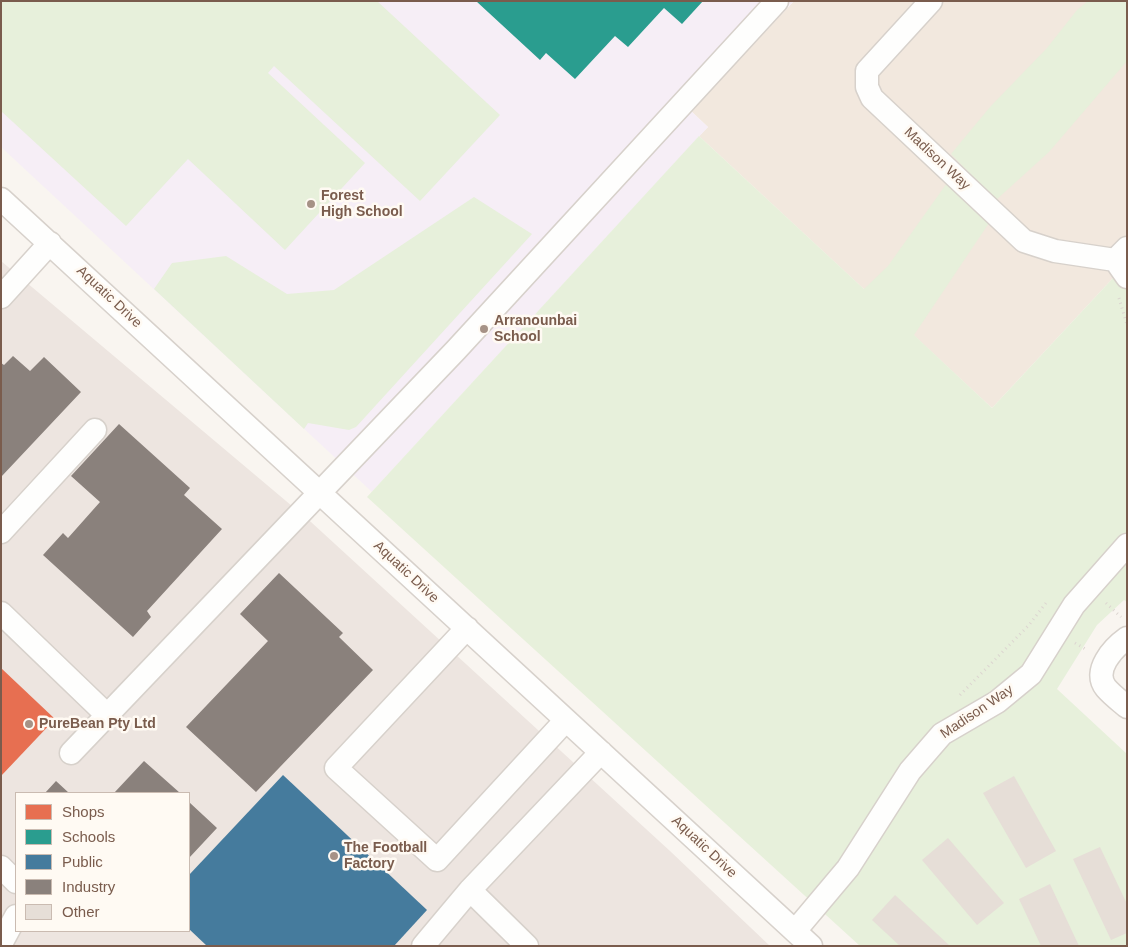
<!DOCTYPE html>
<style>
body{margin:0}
#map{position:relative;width:1128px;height:947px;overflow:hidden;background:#f9f5f0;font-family:Helvetica,sans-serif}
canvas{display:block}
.frame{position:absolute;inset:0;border:2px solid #7a5c4d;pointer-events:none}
.legend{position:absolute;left:15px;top:792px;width:175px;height:140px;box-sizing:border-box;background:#fffaf3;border:1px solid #cabbb1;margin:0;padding:6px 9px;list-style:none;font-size:15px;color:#7a5c4d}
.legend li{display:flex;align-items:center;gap:10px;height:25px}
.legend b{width:25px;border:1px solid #cabbb1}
</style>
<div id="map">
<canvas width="1128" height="947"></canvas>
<div class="frame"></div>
<ul class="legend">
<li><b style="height:14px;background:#e76f51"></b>Shops</li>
<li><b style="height:14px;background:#2a9d8f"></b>Schools</li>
<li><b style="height:14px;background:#457b9d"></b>Public</li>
<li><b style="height:14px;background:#8a817c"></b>Industry</li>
<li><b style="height:14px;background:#e6ded7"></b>Other</li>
</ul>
</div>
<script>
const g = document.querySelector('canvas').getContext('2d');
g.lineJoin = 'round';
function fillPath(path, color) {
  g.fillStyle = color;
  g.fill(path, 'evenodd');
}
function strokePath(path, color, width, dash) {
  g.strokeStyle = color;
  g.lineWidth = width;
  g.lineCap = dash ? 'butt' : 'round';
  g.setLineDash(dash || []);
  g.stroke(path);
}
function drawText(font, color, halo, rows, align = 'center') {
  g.font = font + ' Helvetica,sans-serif';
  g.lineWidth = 5;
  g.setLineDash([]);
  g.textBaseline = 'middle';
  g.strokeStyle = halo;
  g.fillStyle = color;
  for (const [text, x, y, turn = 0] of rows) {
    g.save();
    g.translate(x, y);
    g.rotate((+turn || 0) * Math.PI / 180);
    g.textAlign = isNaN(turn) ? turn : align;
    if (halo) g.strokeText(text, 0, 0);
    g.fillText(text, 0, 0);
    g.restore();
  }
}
fillPath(new Path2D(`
 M794,1H1127V263L992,408L699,136L708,127L691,111Z`), '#f2e8de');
fillPath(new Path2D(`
 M1,261L311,522L670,851L770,946H1ZM16,793H189V931H16Z`), '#ede5e0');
fillPath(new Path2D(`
 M1,1H794L691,111L708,127L372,492L1,147Z`), '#f6eef6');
fillPath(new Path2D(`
 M1,1H377L500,115L420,201L274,66L268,73L365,163L285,250L188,159L126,226L1,111Z
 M1088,1H1127V61L1049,152L996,200L951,154L990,107L1047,48L1077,10Z
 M699,136L864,289L888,266L947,183L989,223L914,335L992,408L1127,263V602L1124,600L1097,625L1057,689L1127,754V946H860L367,497Z
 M474,197L532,234L356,427L349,430L308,423L304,429L154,289L172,263L226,256L287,294L334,290Z`), '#e7f0db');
fillPath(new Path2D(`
 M1,668L55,719L1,776Z`), '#e76f51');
fillPath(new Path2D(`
 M476,1H703L682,24L664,8L628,47L615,36L575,79L546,53L540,60Z`), '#2a9d8f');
fillPath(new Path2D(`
 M283,775L427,910L394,946H207L189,929V875Z`), '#457b9d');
fillPath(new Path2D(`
 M13,356L30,371L44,357L81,392L1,477V363L4,365Z
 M119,424L190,488L184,495L222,529L147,611L151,617L133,637L43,555L63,533L68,538L100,502L71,476Z
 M279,573L343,633L339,637L373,670L256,792L186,727L268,641L240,614Z
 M144,761L180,793H114Z
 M56,781L69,793H45Z
 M189,802L217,828L189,858Z`), '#8a817c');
fillPath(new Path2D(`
 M1014,776L1056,851L1026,868L983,793Z
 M948,838L1004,903L977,925L922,860Z
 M1100,847L1127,904V933L1111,940L1073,859Z
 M1050,884L1079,946H1041L1019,899Z
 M895,895L950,946H900L872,920Z`), '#e6ded7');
const minor = new Path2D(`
 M931,1L867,71V87L872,98L1024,241L1055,251L1115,260L1127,248
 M1,199L811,946
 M1115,260L1127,277
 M1,297L50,243
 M1,532L95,430
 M1,613L107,715
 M467,628L336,768L437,860L566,720
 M1127,638C1113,648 1092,671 1106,688C1112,695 1120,701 1127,707
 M71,753L456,350L777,1
 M1,867L16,882
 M470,890L527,946
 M795,931L848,868L910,771L942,734L997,702L1031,674L1074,605L1127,545
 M2,942L16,916
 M423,946L470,890L601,752`);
strokePath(minor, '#d7d1cb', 25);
strokePath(new Path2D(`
 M1119,298L1127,325
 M1106,603L1121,617
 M1075,643L1087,650
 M960,695L1029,625L1046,603`), '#dcd5d0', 3, [1, 4]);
strokePath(minor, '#fefefd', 22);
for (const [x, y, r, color] of [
 [311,204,5,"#a69286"],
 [484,329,5,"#a69286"],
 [29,724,5,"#a69286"],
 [334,856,5,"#a69286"]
]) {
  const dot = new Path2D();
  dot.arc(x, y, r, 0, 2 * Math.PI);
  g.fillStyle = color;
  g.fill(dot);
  strokePath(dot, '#fffaf3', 2);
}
drawText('14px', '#7a5c4d', '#fffaf3', [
 ["Madison Way",937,159,43],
 ["Aquatic Drive",109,297,43],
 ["Aquatic Drive",406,572,43],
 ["Madison Way",977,712,-34],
 ["Aquatic Drive",704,847,43]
]);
drawText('bold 14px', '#7a5c4d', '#fffaf3', [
 ["Forest",321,196],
 ["High School",321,212],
 ["Arranounbai",494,321],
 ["School",494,337],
 ["PureBean Pty Ltd",39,724],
 ["The Football",344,848],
 ["Factory",344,864]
], 'left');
</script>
